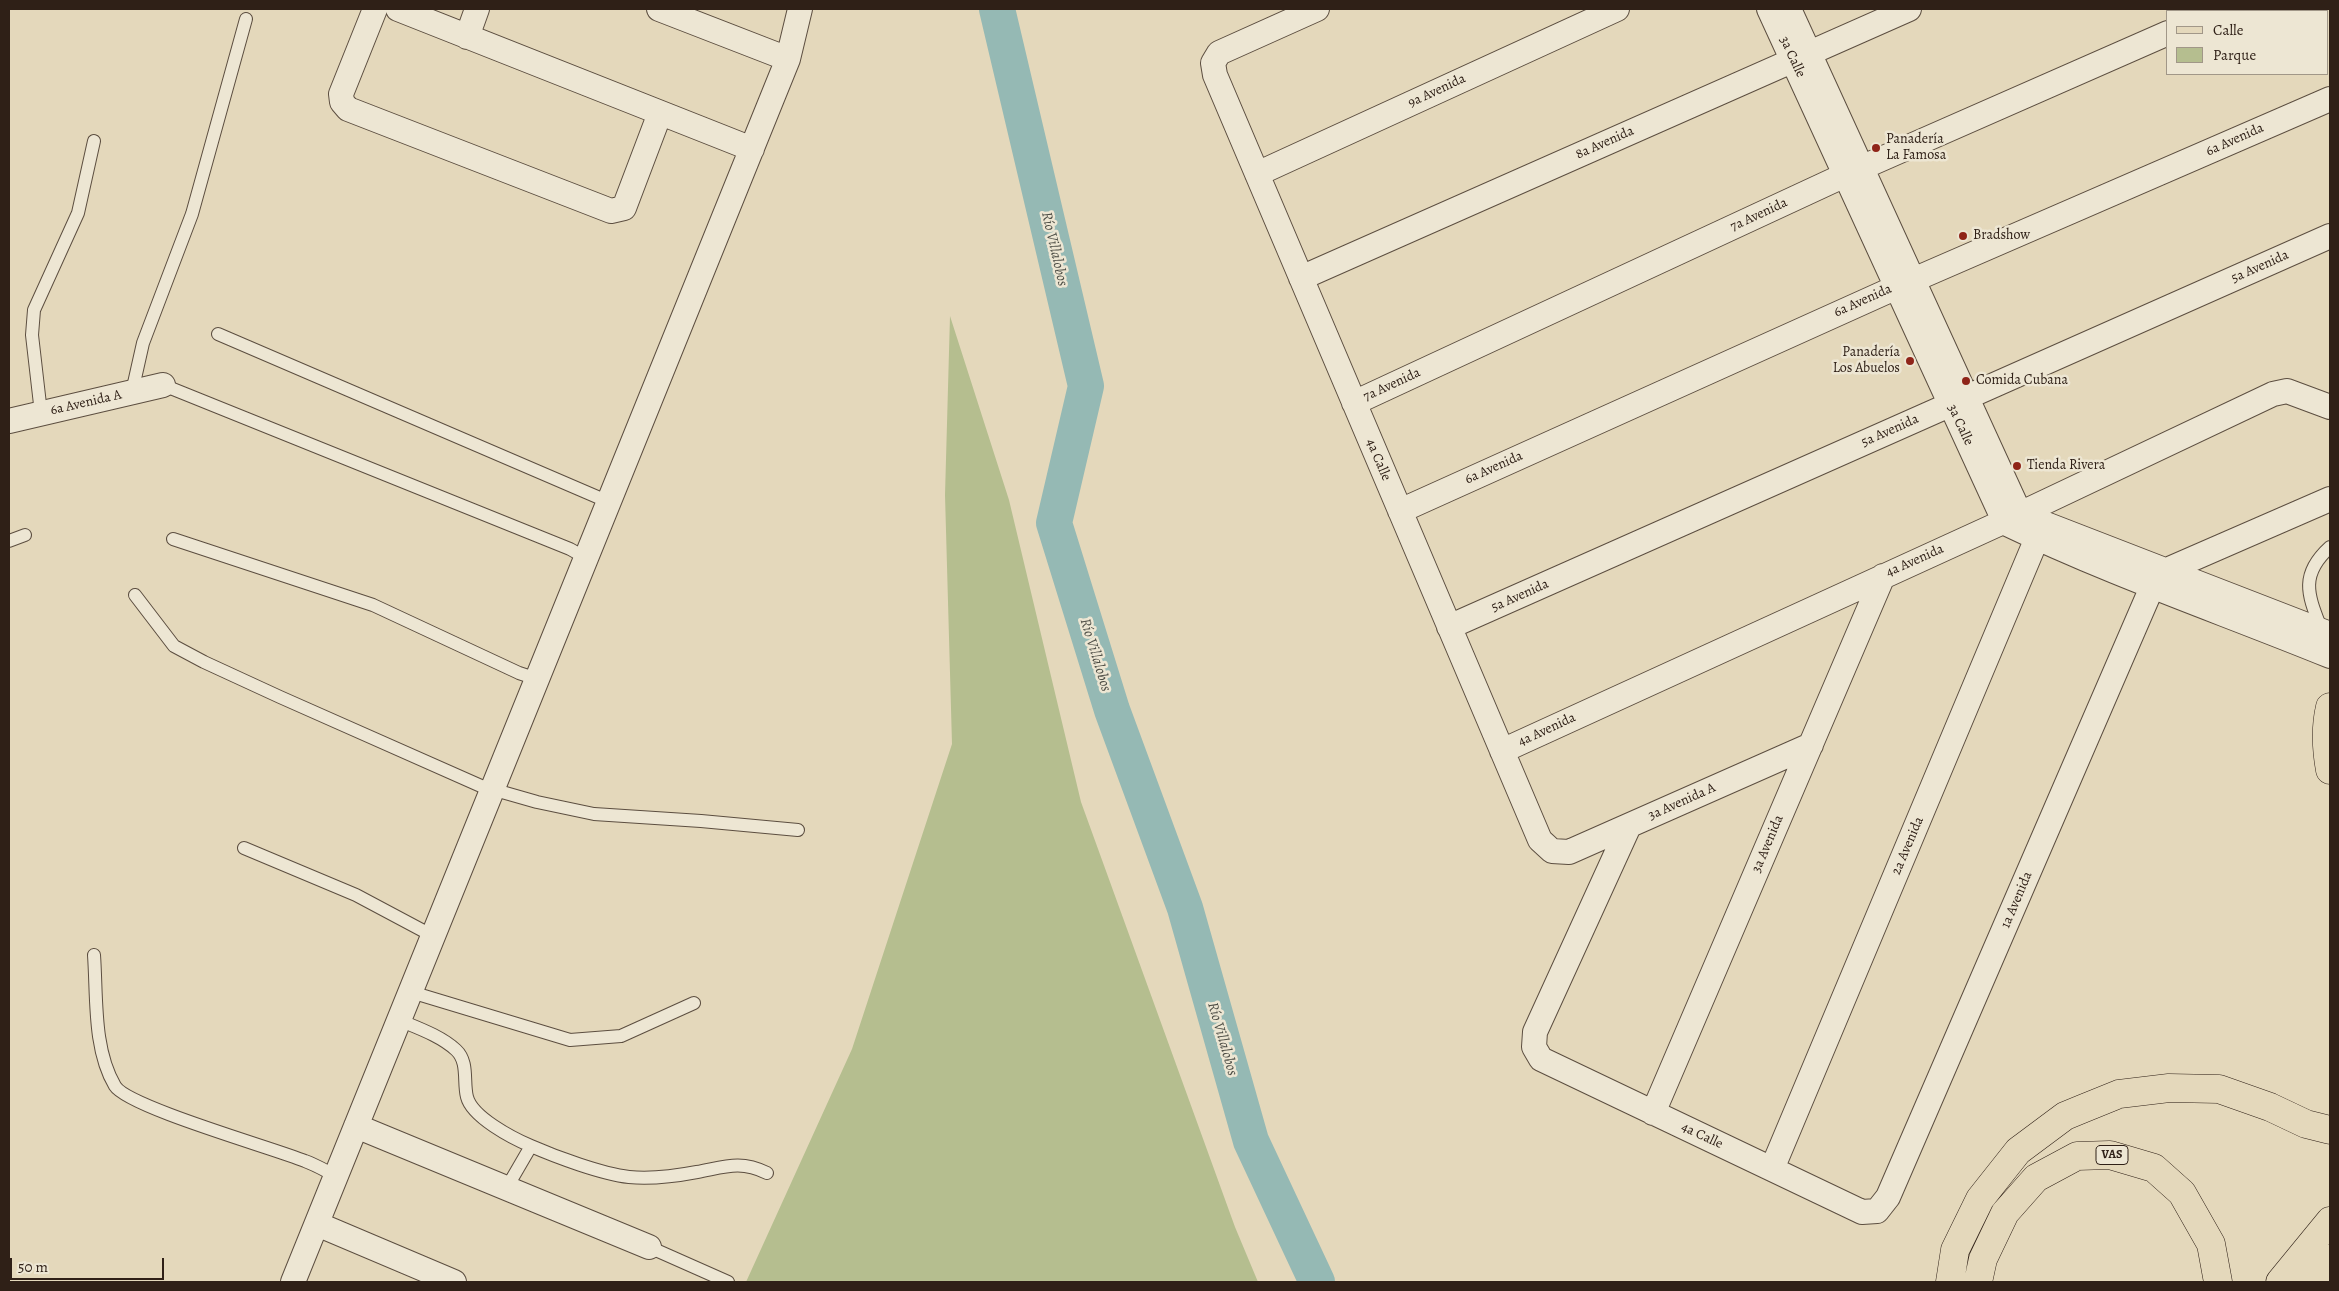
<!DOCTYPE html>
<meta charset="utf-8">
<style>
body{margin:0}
#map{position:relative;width:2339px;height:1291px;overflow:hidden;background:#e4d8bb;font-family:Alegreya,serif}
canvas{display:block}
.frame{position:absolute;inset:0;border:10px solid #2f2017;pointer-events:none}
.legend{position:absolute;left:2166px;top:10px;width:162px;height:65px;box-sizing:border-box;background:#ede6d3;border:1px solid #a19788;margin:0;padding:6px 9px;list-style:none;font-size:15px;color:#2f2017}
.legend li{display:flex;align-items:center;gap:10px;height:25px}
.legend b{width:25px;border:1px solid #a19788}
.scale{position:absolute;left:10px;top:1258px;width:154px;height:22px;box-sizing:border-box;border:2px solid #2f2017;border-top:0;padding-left:6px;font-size:15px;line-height:18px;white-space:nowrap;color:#2f2017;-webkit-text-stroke:4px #ede6d3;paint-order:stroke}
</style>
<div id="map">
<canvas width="2339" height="1291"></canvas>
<div class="frame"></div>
<ul class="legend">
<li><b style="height:6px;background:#e4d8bb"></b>Calle</li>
<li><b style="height:14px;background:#b5be8f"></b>Parque</li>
</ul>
<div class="scale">50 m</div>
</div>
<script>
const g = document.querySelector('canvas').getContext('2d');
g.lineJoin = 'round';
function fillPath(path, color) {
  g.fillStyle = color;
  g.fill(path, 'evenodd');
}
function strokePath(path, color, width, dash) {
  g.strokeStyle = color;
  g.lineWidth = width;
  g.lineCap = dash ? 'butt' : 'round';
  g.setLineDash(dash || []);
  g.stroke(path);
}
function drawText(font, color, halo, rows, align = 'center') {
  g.font = font + ' Alegreya,serif';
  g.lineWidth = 5;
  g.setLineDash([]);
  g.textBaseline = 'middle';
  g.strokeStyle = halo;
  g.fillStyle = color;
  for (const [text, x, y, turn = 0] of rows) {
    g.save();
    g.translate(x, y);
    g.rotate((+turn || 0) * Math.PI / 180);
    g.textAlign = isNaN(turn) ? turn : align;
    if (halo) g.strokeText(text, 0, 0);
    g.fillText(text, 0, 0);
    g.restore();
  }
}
fillPath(new Path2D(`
 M950,316L1009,500L1081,802L1235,1227L1258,1282H746L852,1049L952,744L945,495Z`), '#b5be8f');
strokePath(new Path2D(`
 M997,9L1086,386L1054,523L1112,710L1185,908L1251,1141L1317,1282`), '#95b9b4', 36);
const service = new Path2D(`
 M218,334L609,502
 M163,385L570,549L586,558
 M132,392L143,343L192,214L246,19
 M41,413L32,335L34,310L78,213L94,141
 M173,539L373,605L519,673L537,679
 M9,541L25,535
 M135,595L174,646L204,662L280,697L481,786L537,802L594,814L701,821L798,830
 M2322,631C2309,597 2298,576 2330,547
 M244,848L356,895L433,936
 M94,955C97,997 93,1049 115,1086C128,1107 273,1148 305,1161C316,1165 326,1171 336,1176
 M411,992L570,1040L621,1036L694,1003
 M399,1020C418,1028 441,1036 456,1050C469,1062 463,1082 467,1097C472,1117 512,1138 531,1146C556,1157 602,1174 629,1177C651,1179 676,1176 697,1172C725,1167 740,1160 767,1173
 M506,1189L531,1146
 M649,1247L728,1282`);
const minor = new Path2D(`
 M375,9L341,94L342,102L348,109L611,211L624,208L660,113
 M398,9L752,149
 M659,9L788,59
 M1317,9L1219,53L1213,63L1215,75L1540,840L1552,851L1569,852L1811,745
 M1769,9L2005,523C2111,574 2222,612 2330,656
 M1789,9L2020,514L2330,634
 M2217,11L2223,9
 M467,37L477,9
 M1257,174L1617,9
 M1301,278L1909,9
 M1354,403L1845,175L2168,33
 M9,421L163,385
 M1400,511L1897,287L2330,99
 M1449,627L2330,236
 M1502,751L2005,521L2273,394L2287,391L2330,407
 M1629,826L1535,1032L1534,1047L1541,1059L1862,1212L1877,1211L1888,1197L2152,587L2167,570L2330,499
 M1653,1113L1883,576
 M356,1126L649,1247
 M1772,1169L2037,538L2046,525
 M317,1224L454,1282
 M293,1282L788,59L800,9`);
const primary = new Path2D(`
 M2330,707C2325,728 2326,748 2330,770`);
const trunk = new Path2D(`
 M1950,1282L1955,1250L1980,1199L2018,1151L2065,1116L2082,1109L2119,1094L2169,1088L2219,1089L2270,1107L2306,1124L2330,1130
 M1978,1282L1983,1259L2005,1213L2036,1178L2077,1156L2110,1155L2154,1168L2182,1193L2211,1244L2218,1282
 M2280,1282L2330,1221
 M2310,1282L2330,1259`);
strokePath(service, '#5c4e40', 14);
strokePath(minor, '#5c4e40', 26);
strokePath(primary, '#2f2017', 29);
strokePath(trunk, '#2f2017', 29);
strokePath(service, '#ede6d3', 12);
strokePath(minor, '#ede6d3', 24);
strokePath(primary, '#e4d8bb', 28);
strokePath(trunk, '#e4d8bb', 28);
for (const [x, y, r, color] of [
 [1876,148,5,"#8f2418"],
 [1963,236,5,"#8f2418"],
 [1910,361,5,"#8f2418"],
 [1966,381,5,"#8f2418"],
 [2017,466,5,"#8f2418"]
]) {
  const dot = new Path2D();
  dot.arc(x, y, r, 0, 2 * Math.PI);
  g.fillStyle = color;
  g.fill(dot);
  strokePath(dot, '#ede6d3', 2);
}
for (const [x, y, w] of [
 [2112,1155,32]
]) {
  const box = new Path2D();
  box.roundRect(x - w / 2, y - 9.5, w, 19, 4);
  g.fillStyle = '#ede6d3';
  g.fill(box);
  strokePath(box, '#2f2017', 1);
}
drawText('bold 12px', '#2f2017', null, [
 ["VAS",2112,1155]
]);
drawText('14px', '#2f2017', '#ede6d3', [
 ["3a Calle",1792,57,65],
 ["9a Avenida",1437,91,-25],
 ["6a Avenida",2235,140,-24],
 ["8a Avenida",1605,143,-24],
 ["7a Avenida",1759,215,-25],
 ["5a Avenida",2260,267,-24],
 ["6a Avenida",1863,301,-24],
 ["7a Avenida",1392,385,-25],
 ["6a Avenida A",86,403,-13],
 ["3a Calle",1960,425,65],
 ["5a Avenida",1890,431,-24],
 ["4a Calle",1378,460,67],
 ["6a Avenida",1494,468,-24],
 ["4a Avenida",1915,561,-24],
 ["5a Avenida",1520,596,-24],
 ["4a Avenida",1547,730,-25],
 ["3a Avenida A",1682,802,-24],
 ["3a Avenida",1768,844,-67],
 ["2a Avenida",1908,846,-67],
 ["1a Avenida",2017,900,-67],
 ["4a Calle",1702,1136,25]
]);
drawText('14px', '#2f2017', '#ede6d3', [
 ["Panadería",1886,140],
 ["La Famosa",1886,156],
 ["Bradshow",1973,236],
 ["Panadería",1900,353,"right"],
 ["Los Abuelos",1900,369,"right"],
 ["Comida Cubana",1976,381],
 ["Tienda Rivera",2027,466]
], 'left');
drawText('italic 15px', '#4e4e46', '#ede6d3', [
 ["Río Villalobos",1054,249,77],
 ["Río Villalobos",1095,655,73],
 ["Río Villalobos",1222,1039,74]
]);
</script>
